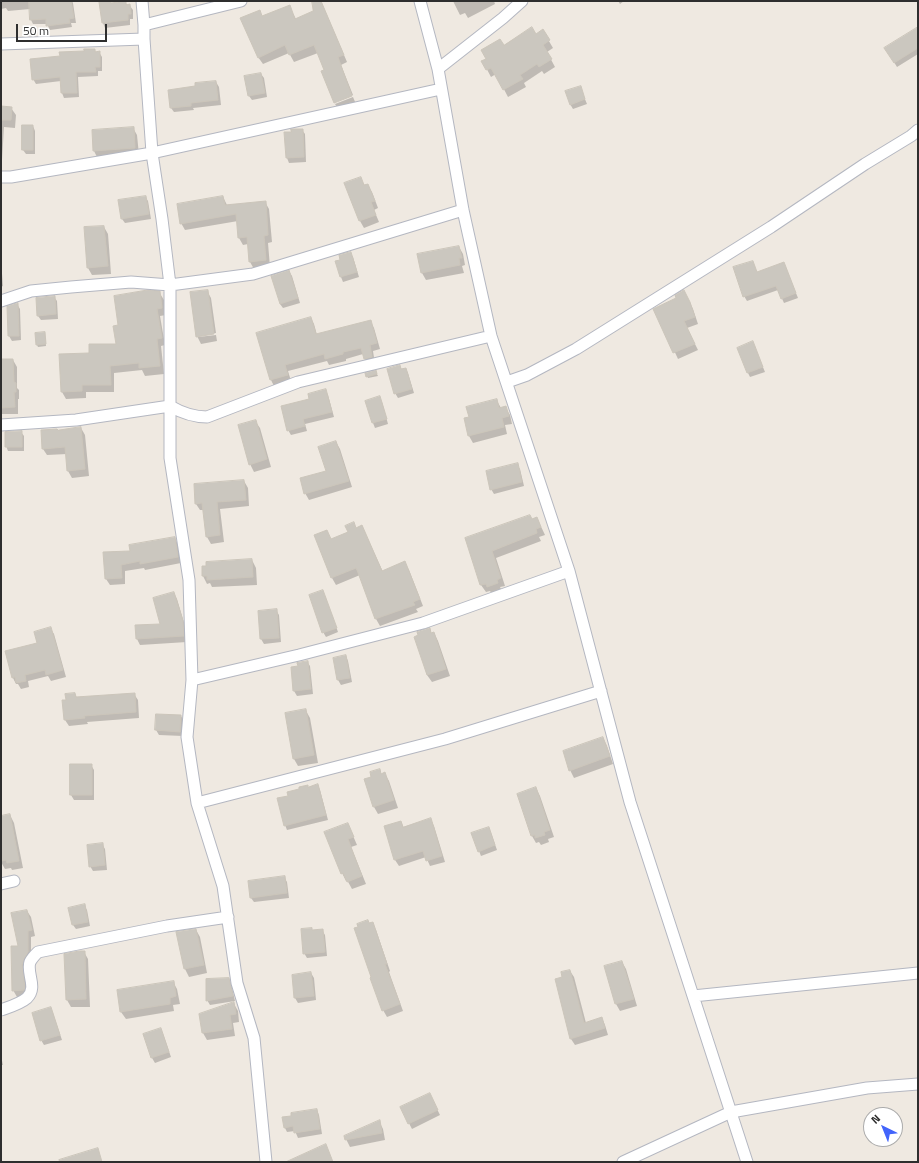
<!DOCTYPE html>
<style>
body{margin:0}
#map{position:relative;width:919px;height:1163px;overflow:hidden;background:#efe9e1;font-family:"Titillium Web",sans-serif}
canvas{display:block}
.frame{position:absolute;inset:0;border:2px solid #2e2e2e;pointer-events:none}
.north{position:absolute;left:863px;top:1107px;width:40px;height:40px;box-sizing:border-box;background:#fff;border:1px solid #ababab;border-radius:50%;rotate:317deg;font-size:11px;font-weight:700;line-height:16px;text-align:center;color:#2e2e2e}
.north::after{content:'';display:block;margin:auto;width:14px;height:18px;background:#4264fb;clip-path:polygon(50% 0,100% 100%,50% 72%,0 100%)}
.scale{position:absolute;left:16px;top:24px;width:91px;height:18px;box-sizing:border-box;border:2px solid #2e2e2e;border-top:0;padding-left:5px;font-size:12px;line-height:14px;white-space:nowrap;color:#2e2e2e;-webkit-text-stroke:3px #fff;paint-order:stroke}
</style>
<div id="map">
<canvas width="919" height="1163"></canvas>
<div class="frame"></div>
<div class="north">N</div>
<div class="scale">50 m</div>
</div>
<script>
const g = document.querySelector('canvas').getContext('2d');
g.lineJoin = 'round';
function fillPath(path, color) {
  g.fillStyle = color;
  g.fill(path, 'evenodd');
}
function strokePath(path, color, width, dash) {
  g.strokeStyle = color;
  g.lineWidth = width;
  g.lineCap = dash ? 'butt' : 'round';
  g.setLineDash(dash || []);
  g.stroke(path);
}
fillPath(new Path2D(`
 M1,1H72L73,3L76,23H71L72,27L50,30L47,24H33L31,20L30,9L8,11L6,8L1,9Z
 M313,1H321L347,62L341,65L353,95L334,102L325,71L318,53L294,62L289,53L263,64L258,57L263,17L289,6L296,19L314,12Z
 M453,1H494L495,4L468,18L465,13L460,15Z
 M618,1H624L620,4Z
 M125,2L128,6H130L133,10V19H130V25L105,28L103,23L100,3L111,4Z
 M918,28V54L897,67L886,49Z
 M543,31L553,48L547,52L555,67L544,74L542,71L524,83L526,87L508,97L496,74L491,77L483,62L503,46L536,35Z
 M95,50L96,53L99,52L102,57V71H98V76L78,77L79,97L64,98L62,93L61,81L36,84L33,79L85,52Z
 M261,74L264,78L267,97L252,100L249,96Z
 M216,82L219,87L221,105L193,108L194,110L174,112L171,108L196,87Z
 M580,87L587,104L573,109L570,104Z
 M353,97L356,104L339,110L335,104Z
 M1,107L11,108L16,115L15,128L4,127L2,160H1Z
 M33,126L35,131V154H26L23,150Z
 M133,128L137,135L139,155L98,159L94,151L93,131Z
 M302,130L305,134L306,162L289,163L287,158L285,133Z
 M360,178L365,186L367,185L372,192L378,208L374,210L379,222L364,228L360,221L346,184Z
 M145,197L148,201L151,219L125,223L122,219Z
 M223,197L227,205L265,202L269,209L272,242L268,243L270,267L254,269L250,262L248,244L243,245L239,238L238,221L185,230L181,223Z
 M104,227L108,234L111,274L92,275L88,268Z
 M459,247L463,254L465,265L462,266L464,273L426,280L422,273L418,255Z
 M350,253L353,257L359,277L343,282L341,277L336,262L342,260Z
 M1,261L3,286L1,287Z
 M753,262L757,273L784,263L798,298L784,303L778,290L747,301L744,296Z
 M289,271L292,276L300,303L283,308L280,304Z
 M207,291L211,298L216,333L198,335V337L216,335L217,341L201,344L197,336Z
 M159,292L164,300L166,315L160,316L165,345L161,346L164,374L145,376L142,370L114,373V392H86V398L66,399L62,392L90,354L117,345L120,326Z
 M54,297L57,301L58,319L41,320L38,316Z
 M687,297L693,309L698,324L687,328L698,350L678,359L655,309Z
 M17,304L20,309L21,340L12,341L9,336Z
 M311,318L314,324L317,335L370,321L374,328L380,349L373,351L375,364L368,365L363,354L346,359V361L329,365L327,361L288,371L291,381L274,386L271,380Z
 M44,333L45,335L46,346L38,347L37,345Z
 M753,343L765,372L750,377L748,373Z
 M1,360H13L17,367V388L19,390V399H18V414H2L1,412Z
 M400,366L402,370L406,369L408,373L414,393L398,398L395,393Z
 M376,372L378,376L368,378L367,376Z
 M325,390L328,395L334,417L305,424L307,431L291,435L288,430L311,399Z
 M379,398L382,402L388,424L375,428L373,423L366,401Z
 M497,401L501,408L505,407L510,415L512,424L505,425L507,434L473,443L469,436L470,418Z
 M255,421L260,428L271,467L254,472L250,464Z
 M81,428L85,435L89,476L72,478L68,471L67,454L47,455L43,449L58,431Z
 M21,432L24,436V451H8L6,446Z
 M336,442L340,449L352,487L309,500L305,493L327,472Z
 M517,465L520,469L524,486L494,494L491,489Z
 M244,481L248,488L249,506L220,509L224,542L211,544L207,537L204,510H200L196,504Z
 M537,518L545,535L539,537L541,541L496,558L505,586L500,587L502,591L492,594L490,591L486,592L481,585L466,539Z
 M362,526L383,572L405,563L409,570L423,606L416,609L418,612L380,626L376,619L360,575L336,585L332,578L315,536L331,540Z
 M175,538L178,545L181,563L145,570L144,568L125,571V584L110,585L106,579L131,552Z
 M252,560L256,568L257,585L212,587L210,583L207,584L203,576V567Z
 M174,593L177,599L186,629L187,642L140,645L137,639L162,625Z
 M325,596L338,632L326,637L323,632Z
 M276,610L279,615L281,642L264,644L261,639L259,612Z
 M50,628L54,634L66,677L51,681L48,676L28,681L29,687L21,689L18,684H16L13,678L7,652L39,643Z
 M429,629L432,634L434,633L438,641L450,676L432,682L427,675L419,636Z
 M346,656L348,661L352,682L341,685L338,680L334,659Z
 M307,662L310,666L313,694L297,696L294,691L292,668L299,667Z
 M75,694L77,698L134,694L138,700L139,718L87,722L88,724L69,726L65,720L64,701L67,700Z
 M306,711L310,718L318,763L298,766L294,759L286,714Z
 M157,715L181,716L184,721L183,736L159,735L156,730Z
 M603,738L607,746L613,764L574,778L570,770Z
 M91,765L94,770V800H74L71,795Z
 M379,770L382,775L385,774L389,781L398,808L378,814L374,807L373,778Z
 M318,785L320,790L328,820L287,830L285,825L289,796L307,786L308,788Z
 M536,788L540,796L554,837L548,839L549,842L541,845L539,842L536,843L532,836Z
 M10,815L14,823L23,868L12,870L11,868L5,869L1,862V817Z
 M431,820L434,826L445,862L430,866L426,857L399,866L395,860L385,827L401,822L404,828Z
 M348,824L357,845L351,847L366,884L352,889L347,880L346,881L342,873Z
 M489,828L491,833L497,850L481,856L479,851Z
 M102,844L105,849L107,870L93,871L90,866Z
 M284,877L287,882L289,898L254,902L251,898Z
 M84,905L87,910L90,926L76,929L73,925Z
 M27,911L31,917L35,936L31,937V959L27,997H17L13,990L20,947Z
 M372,923L376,930L390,971L389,972L403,1011L387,1017L383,1010L369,924Z
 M311,929L313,931L322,930L325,935L327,956L307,958L304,953Z
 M196,930L200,937L207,973L189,977L185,969L177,933Z
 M84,952L88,959L90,1007H71L67,1000Z
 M622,962L626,969L637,1006L620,1011L616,1004L605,967Z
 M570,971L574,977L586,1023L602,1018L605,1025L608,1035L575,1045L571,1039L556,980L564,978Z
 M311,973L314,978L316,1000L298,1003L295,998L293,976Z
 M229,979L231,984L235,1001L210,1005L207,1000Z
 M173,982L177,989L180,1004L173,1005L174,1011L126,1019L121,1012Z
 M234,1004L238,1011L239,1022L233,1023L235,1036L207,1040L203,1033L201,1015Z
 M51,1008L53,1013L62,1040L44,1045L41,1040Z
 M163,1034L171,1057L155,1063L152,1058L144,1035Z
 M1,1056L3,1065H1Z
 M432,1099L440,1115L412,1129L401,1108Z
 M317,1110L319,1115L322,1134L298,1138L295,1131L287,1132L285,1128L292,1116Z
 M379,1121L383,1129L385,1140L350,1147L346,1139Z`), '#0003');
const building = new Path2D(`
 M29,1H71L74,18L69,19L70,23L46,26V19L30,20Z
 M110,1L111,3L126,1V5L130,4L131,14H128V20L102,23L99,2Z
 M312,1H321L344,55L338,57L352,96L334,103L321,71L324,70L314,45L289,55L285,45L258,58L240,18L260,10L262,16L290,5L295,19L313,11Z
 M532,27L536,34L543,29L550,40L543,45L552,59L539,67L537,64L520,75L523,79L503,90L491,68L486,70L481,61L486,59L481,50L500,39L504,45Z
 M918,27V48L894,63L884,48Z
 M84,49H95V52L100,51V67H95L96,72H76L77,93H61L60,77L32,80L30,59L60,56L59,52L84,51Z
 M261,73L265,93L248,96L244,76Z
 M216,81L218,100L191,103V106L170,108L168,90L195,86V83Z
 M581,86L585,99L570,105L565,91Z
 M1,106L12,107L11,120H1Z
 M22,125H33V150H22Z
 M134,127L135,148L93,151L92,130Z
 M291,129H303L304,157L286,158L284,132H291Z
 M361,177L364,185L368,184L375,201L371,202L376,215L359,221L344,183Z
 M146,196L149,214L121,219L118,200Z
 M223,196L225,205L266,201L268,235L264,236L266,260L249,262L247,237L238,238L236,214L180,224L177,204Z
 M104,226L108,266L87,268L84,227Z
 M459,246L462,258H459L460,265L421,273L417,254Z
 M351,252L357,272L340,277L335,261L340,260L339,255Z
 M753,261L757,272L784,262L796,293L781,299L776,286L743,297L733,267Z
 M289,270L298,298L280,304L271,276Z
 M148,290L160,291L162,308L157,309L162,338L157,339L160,366L139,368V363L110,366L111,385H82V391L61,392L59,354L89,353V344H116L113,326L118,325L114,296Z
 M208,290L214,334L196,337L190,292Z
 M684,290L690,302L695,317L684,321L695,344L673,353L653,309L676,298L675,295Z
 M55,296L56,314L37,316L36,298Z
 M18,303L19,336H8L7,306Z
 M311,317L316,334L371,320L377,343L370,345L372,357L364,359L361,348L343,352V354L325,359L324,354L285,365L288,375L270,380L256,333Z
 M45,332L46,344L36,345L35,333Z
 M753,341L763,367L747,373L737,348Z
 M1,359H13L14,382L16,383V392H14L15,407L1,408Z
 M400,365L401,369L406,368L412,389L394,394L387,369Z
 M376,370L377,374L366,377L365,373Z
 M326,389L332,412L303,419L305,426L287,431L281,406L309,399L308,394Z
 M380,396L387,419L372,423L365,401Z
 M497,399L499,408L506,406L509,416L502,418L504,427L468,436L464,418L469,417L466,407Z
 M256,420L267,459L249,465L238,425Z
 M81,427L85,469L67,471L65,447L42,449L41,430L57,429L58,430Z
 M22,431V447H5V432Z
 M336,441L349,481L304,494L300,478L326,471L318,447Z
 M518,463L522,482L490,490L486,471Z
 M244,480L246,500L217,502L220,535L206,537L202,503L195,504L194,484Z
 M530,515L532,519L537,517L541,527L536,529L537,533L492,551L501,578L497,580L498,583L487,587L486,584L480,585L465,538Z
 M354,522L356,528L362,525L382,571L405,561L420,599L413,602L415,605L375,619L357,570L356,568L331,578L314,535L327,530L331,539L348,532L345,526Z
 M175,537L178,557L140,564V561L121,565L122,578L105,579L103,552L130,551L129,545Z
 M252,559L253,577L207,580V576H202V566H206V562Z
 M323,590L337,628L322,633L309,595Z
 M174,592L183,621L184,636L136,639L135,625L160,624L153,598Z
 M277,609L279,638L260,639L258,611Z
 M51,627L63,670L46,675L45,670L25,675L26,681L16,683L15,677L12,678L5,651L37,643L34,632Z
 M430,628L431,633L434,632L446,669L427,675L414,637L418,635L417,632Z
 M346,655L350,678L337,680L333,658Z
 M308,661L311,689L293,691L291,667L298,666L297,663Z
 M75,693L76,697L135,693L136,712L84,716L85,718L64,720L62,700H66L65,694Z
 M306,709L314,755L293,759L285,713Z
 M156,714L181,715L180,732L155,730Z
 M603,737L610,756L569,771L563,751Z
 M70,764H92V795H70Z
 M380,769L381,774L385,772L394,800L373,807L364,779L371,777L370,772Z
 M318,784L326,815L284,826L277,798L288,796L287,792L299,789V787L308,785V787Z
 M536,787L550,830L544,832L545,835L535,838V835L531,836L517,794Z
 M10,814L19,861L7,863L6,860L1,861V816Z
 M431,818L442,856L426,861L423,851L394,860L384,826L401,821L403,827Z
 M348,823L354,837L348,839L362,876L347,882L343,873L341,874L324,832Z
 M489,827L495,845L478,852L471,833Z
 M103,843L105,865L89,867L87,845Z
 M285,876L287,893L250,898L248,881Z
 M85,904L88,922L72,925L68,908Z
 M27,910L32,930L28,931V952L24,959L22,965L25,988L24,990L12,991L11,946H18L11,913Z
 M368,920L369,923L373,922L387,964H385L400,1004L382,1011L370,978L371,977L354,928L358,927L357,924Z
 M312,928V930L323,929L325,952L303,954L301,929Z
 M196,929L204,965L184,969L176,932Z
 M80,951H85L86,999L66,1000L64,954Z
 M622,961L634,999L615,1004L604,966Z
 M570,970L584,1023L602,1017L605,1028L570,1039L555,979L562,977L561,972Z
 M311,972L314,996L294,998L292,975Z
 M229,978L233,996L206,1001V979Z
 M174,981L176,996L170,998V1004L120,1012L117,990Z
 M234,1002L236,1014L230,1015L232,1029L202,1033L199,1014Z
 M51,1007L60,1035L40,1041L32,1013Z
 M161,1028L169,1052L151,1058L143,1034Z
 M430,1093L438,1110L408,1124L400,1107Z
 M317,1109L320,1129L294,1133L293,1126L284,1128L282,1117L291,1116V1113Z
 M380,1120L382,1133L345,1140L344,1136Z
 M326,1144L333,1162H286Z
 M98,1148L102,1162H60L59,1160Z`);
fillPath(building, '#cbc7bf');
strokePath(building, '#cbc5ba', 1);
const minor = new Path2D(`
 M142,1L144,25V39L152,153L162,219L170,285V458L189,580L192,680L187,737L197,803L223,886L237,983L254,1038L266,1162
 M420,1L438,69L463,210L491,336L569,571L630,802L747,1162
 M144,25L241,1
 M1,44L144,39
 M438,69L503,18L522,1
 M1,177H11L152,153L441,89
 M1,301L31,291L71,287L131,282L170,285L253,274L463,210
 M507,382L527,375L576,349L771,227L865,164L911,136L918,130
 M1,425L76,420L170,406C182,413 193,417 207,417L298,382L491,336
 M192,680L299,655L423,623L569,571
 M197,803L445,739L601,691
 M1,884L14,881
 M693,996L918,973
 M1,1010C9,1007 20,1004 27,998C38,987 26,973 30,962C32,958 35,955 38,952L167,926L228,917
 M623,1162L731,1112L867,1088L918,1084`);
strokePath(minor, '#b4b7c1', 13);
strokePath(minor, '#fff', 11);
</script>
